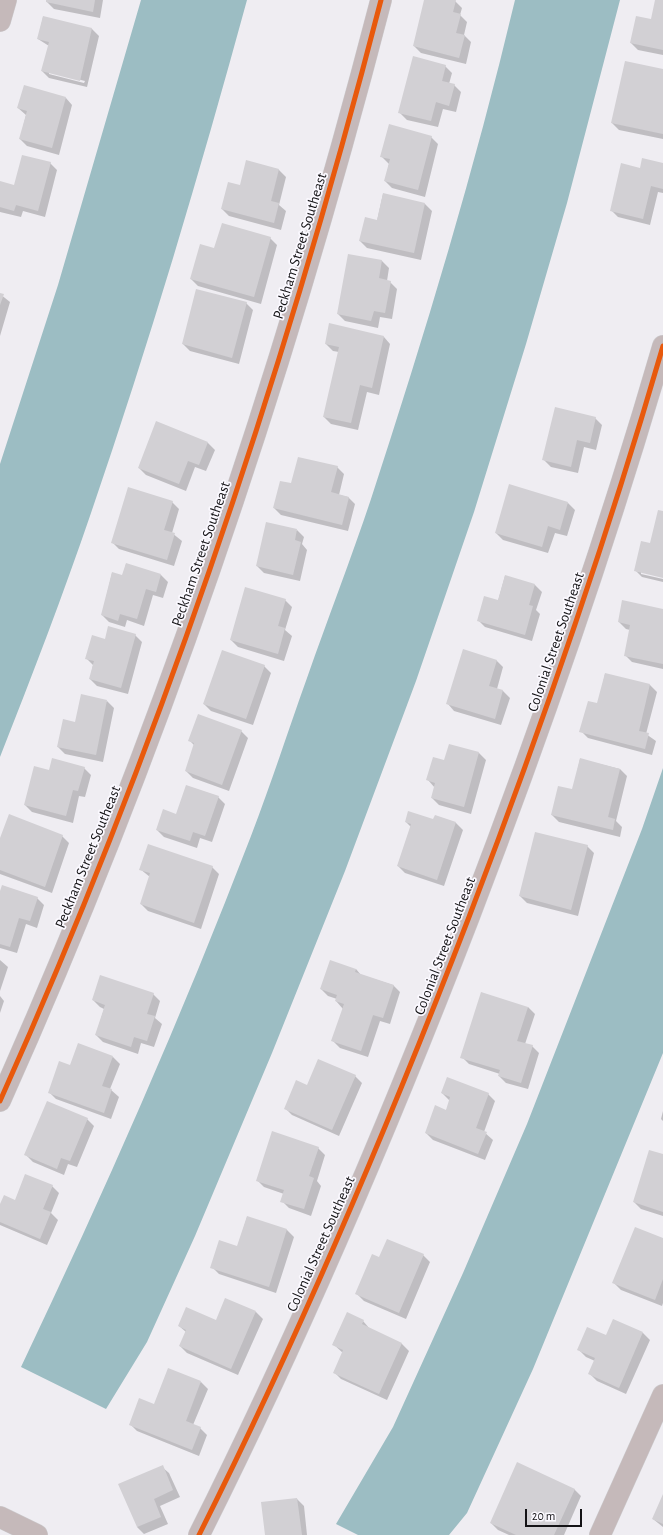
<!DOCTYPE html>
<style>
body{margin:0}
#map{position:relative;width:663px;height:1535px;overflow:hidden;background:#efedf2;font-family:"Alegreya Sans",sans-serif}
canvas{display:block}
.scale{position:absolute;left:525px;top:1509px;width:57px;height:18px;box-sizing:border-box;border:2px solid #141316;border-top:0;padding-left:5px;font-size:12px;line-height:14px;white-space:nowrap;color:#141316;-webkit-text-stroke:3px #fbf9ff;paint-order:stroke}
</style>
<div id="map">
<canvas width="663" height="1535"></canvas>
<div class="scale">20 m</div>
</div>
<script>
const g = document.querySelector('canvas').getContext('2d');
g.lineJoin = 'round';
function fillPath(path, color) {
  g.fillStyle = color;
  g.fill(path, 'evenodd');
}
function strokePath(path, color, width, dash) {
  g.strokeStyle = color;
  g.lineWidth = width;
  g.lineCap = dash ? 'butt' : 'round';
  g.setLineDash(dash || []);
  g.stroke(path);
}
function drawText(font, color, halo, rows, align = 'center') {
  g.font = font + ' "Alegreya Sans",sans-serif';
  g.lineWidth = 3.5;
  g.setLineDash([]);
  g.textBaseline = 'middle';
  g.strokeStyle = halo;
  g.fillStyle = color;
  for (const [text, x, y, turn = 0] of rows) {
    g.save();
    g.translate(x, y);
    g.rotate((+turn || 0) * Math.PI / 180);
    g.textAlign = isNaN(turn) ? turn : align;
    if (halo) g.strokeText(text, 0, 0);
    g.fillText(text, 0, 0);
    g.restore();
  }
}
fillPath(new Path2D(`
 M141,0H247C200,172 149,344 91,513C63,595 32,676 0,757V464L58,285Z
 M515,0H620L567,203L526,344L474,512L416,681L345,871L272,1053L195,1236L147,1342L106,1409L21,1367C104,1193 182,1016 251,836C271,784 288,731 307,678C328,618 351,559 371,499C425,334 475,168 515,0Z
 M663,768V1053L533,1369L467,1513L449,1535H358L336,1524L393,1427L463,1273L527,1124L642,829Z`), '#9cbdc3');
fillPath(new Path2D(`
 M47,0H103L100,18L54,9L47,2Z
 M425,0H451L455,1L462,8L460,15L467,22L464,35L471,42L466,64L421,53L414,46Z
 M656,0H663V55L638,50L631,43L652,20Z
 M43,17L92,29L99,36L87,87L49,78L42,71L49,46L38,39ZM49,72L85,81L84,83L49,74Z
 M445,66L452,73L449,84L454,85L461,92L456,112L443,109L438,127L407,120L400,113Z
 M663,70V139L619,130L612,123Z
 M66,98L72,105L59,155L27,146L20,139L26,115L18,108Z
 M431,137L438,144L425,197L392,188L385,181L389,164L381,156Z
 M247,161L279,170L286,177L279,205L286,211L281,230L229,216L222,209L241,186Z
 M50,163L57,170L45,217L23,211L21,217L0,212V183L15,187Z
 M663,164V193L658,192L650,225L618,217L611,210L641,169Z
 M383,194L425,204L432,211L421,260L367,248L360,241L377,221Z
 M270,238L277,245L261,304L198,286L191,279L215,249Z
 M349,255L382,261L389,268L387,281L390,282L397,289L392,319L380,317L378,328L345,321L338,314Z
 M0,294L10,302L0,336Z
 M246,303L253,310L239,364L190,351L183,344Z
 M384,337L390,344L379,395L367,392L358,430L331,424L324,417L339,352L333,351L326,344Z
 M595,418L602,425L596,450L584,447L578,473L551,467L544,460Z
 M156,423L208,443L215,450L206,471L195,467L186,491L146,475L139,468Z
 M337,467L344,474L339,495L348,497L355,504L348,531L281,515L274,508L292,485Z
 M172,502L179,509L172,533L182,541L174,566L119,549L112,542Z
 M568,503L575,510L567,536L555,533L548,553L503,540L496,533Z
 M663,512V577L641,572V574L663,579V582L642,577L635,570L651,544Z
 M297,530L304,537L302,544L307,550L300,581L264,573L257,566Z
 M126,564L161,575L168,582L163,598L153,595L144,626L127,620L125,627L109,622L102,615L112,573L123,576Z
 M505,576L535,585L542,592L536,610L540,614L532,641L485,627L478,620L498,601Z
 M285,600L292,607L285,630L292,636L284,661L238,647L231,640Z
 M663,610V669L632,662L625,655L630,630L626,629L619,622Z
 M135,635L142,642L128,694L97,686L90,679L93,665L86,658L105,640Z
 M496,660L503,667L497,689L503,691L510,698L501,725L454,711L448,704Z
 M264,666L271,673L253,725L211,711L204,704Z
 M605,674L650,685L657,692L646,734L656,741L652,755L588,738L581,731L598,705Z
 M107,701L114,708L103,762L65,754L58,747Z
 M241,731L248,738L229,791L193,778L186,771L195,746L190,741Z
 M479,753L486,760L471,814L439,805L432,798L435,788L428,780L445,761Z
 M580,759L620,769L627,776L616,821L622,827L620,837L559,822L552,815L573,790Z
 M84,768L91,775L85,797L79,796L73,823L32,812L25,805L50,771Z
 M218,797L225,804L212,842L200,838L197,848L164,837L157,830L177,815Z
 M406,822L456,823L463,830L444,886L405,873L398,866L411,827Z
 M62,836L69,843L52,893L0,874V841Z
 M587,846L594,853L578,916L527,903L520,896Z
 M212,867L219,874L201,929L148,911L141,904L150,877L140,869Z
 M0,894L37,898L44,905L37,928L26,924L17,953L0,948Z
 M0,960L8,967L0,991Z
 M356,969L361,975L393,985L400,992L390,1024L380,1021L368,1057L340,1048L333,1041L343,1009L336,1001L337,999L328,996L321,989Z
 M153,994L160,1001L155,1018L162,1024L154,1047L141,1043L138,1054L103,1042L96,1035L104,1009L100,1007L93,1000Z
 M0,996L4,1001L0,1013Z
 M528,1007L535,1014L525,1044L532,1046L539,1053L528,1089L506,1083L499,1076L500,1074L469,1064L462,1057Z
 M113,1057L120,1064L110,1089L119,1097L111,1119L56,1099L49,1092L70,1066Z
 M355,1076L362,1083L339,1136L292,1115L285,1108L307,1086Z
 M442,1093L488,1094L495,1101L484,1132L493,1140L485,1160L433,1140L426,1133L446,1111L450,1101Z
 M663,1111V1121L661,1119Z
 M87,1119L94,1126L77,1167L68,1164L64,1175L33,1162L26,1155Z
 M318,1148L325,1155L317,1181L321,1186L311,1216L289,1208L282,1201L284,1194L264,1187L257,1180Z
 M663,1155V1216L641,1209L634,1202Z
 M52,1186L59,1193L51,1213L58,1220L47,1245L0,1225V1207Z
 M247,1217L287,1230L294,1237L276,1293L219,1274L212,1267L238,1247Z
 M663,1239V1303L662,1306L621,1290L614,1283Z
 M423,1255L430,1262L406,1319L364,1301L357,1294L380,1259Z
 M256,1312L263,1319L238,1375L187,1353L180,1346L186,1332L179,1326L216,1321Z
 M347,1314L363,1321L370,1329L402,1344L409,1351L387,1400L341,1379L334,1372L343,1353L333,1344Z
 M643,1333L650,1340L626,1394L597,1381L590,1374L595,1361L586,1357L579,1350L606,1337Z
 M201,1382L208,1389L193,1425L200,1428L207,1435L199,1456L137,1431L130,1424L154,1405Z
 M162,1467L169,1473L180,1497L160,1506L168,1524L144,1534L137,1527Z
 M574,1489L581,1496L564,1535H509L498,1530L491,1523Z
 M297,1499L304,1506L307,1535H266Z
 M663,1499V1527L653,1519Z`), '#0003');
fillPath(new Path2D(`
 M46,0H95L93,12L46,2Z
 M424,0H456L453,12L461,14L456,33L465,35L459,58L413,46Z
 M655,0H663V50L630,43L636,16L651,19Z
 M43,16L92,28L80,81L41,71L49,42L37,39Z
 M413,56L446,65L442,81L455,84L449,106L436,102L431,121L398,113Z
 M625,61L663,69V134L611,123Z
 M24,85L66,97L52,148L19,139L27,111L17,108Z
 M389,124L432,136L418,190L384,181L390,159L380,157Z
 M22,155L51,162L38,211L16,205L14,211L0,207V181L14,185Z
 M642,158L663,163V189L651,186L643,219L610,211L621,163L640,168Z
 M246,160L279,169L271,201L279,203L274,223L221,209L228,182L240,185Z
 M383,193L425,203L414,253L359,241L365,217L377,220Z
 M222,223L271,237L254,297L190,279L200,244L214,248Z
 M348,254L382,260L379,278L391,281L385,313L374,311L371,321L337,314Z
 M196,289L247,302L232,358L182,344Z
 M0,293L4,294L0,305Z
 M329,323L384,336L372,388L360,385L351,423L323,417L339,347L325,344Z
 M555,407L596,417L590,443L577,440L571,467L542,460Z
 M156,421L208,442L199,465L188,461L179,484L138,468Z
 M298,457L338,466L331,492L349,497L342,525L273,508L280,481L291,483Z
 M509,484L568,502L560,530L548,526L542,547L495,533Z
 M128,487L173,501L164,530L175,533L167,560L111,543Z
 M658,510L663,511V578L634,571L641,541L650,543Z
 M266,522L297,529L295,540L301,542L293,575L256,566Z
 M126,563L161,574L156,592L146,589L137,619L120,614L118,621L101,615L112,572L122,575Z
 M505,575L535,584L529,605L533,606L525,635L477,621L484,596L498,600Z
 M245,587L286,599L278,626L285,628L278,654L230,640Z
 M622,600L663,609V664L624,656L630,625L618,622Z
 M108,626L136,634L121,688L89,679L94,661L85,659L92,635L105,639Z
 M463,649L497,660L489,686L503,690L495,719L446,704Z
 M222,650L265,665L246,719L203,704Z
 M605,673L650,684L639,731L649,733L645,749L579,732L588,701L597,703Z
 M81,694L107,700L96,755L57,747L63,719L75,722Z
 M198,714L242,730L222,785L185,771L194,743L188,741Z
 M449,744L479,752L464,807L431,798L435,783L426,780L433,757L444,760Z
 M52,758L85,767L78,791L73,790L66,816L24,805L34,766L49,770Z
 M580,758L620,769L608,817L615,819L613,830L551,815L558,786L572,789Z
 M186,785L219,796L205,836L193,832L190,841L156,830L163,809L176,814Z
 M408,811L433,819L435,815L456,822L437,880L397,866L411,824L405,822Z
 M9,814L63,835L45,887L0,870V838Z
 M535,832L588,845L571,910L519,896Z
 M148,844L213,866L194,923L140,904L150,873L139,870Z
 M2,885L38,897L30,921L19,918L10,947L0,944V891Z
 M330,960L356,969L355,972L394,985L383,1018L373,1015L361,1051L331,1041L344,1004L335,1001L337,995L320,989Z
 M100,975L154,993L147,1014L155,1016L147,1041L134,1037L131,1047L95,1035L105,1005L92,1000Z
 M481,992L528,1007L517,1041L533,1045L521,1083L498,1076L500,1070L460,1058Z
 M78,1043L113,1056L102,1086L112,1089L104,1113L48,1093L59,1061L70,1065Z
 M318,1059L356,1075L332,1130L284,1109L296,1080L307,1085Z
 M447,1077L489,1093L476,1128L487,1132L478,1154L425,1133L435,1105L446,1110L450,1097L441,1093Z
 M47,1101L88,1118L70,1161L61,1158L57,1169L24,1155Z
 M272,1131L319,1147L309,1176L314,1178L304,1209L280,1202L284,1190L256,1181Z
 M649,1150L663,1154V1212L633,1202Z
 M25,1174L53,1185L43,1209L51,1212L40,1239L0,1222V1204L4,1195L15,1200Z
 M247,1216L287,1229L269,1287L210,1268L219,1240L237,1246Z
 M635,1227L663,1238V1279L655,1300L612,1283Z
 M387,1239L424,1254L399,1313L355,1294L372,1254L379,1257Z
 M225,1298L256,1311L231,1369L179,1346L186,1330L178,1326L186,1307L216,1320Z
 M347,1312L364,1320L362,1324L402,1343L379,1394L333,1373L343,1350L332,1345Z
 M613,1319L643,1332L619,1388L588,1374L595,1358L577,1350L587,1327L606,1335Z
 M168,1368L201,1381L186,1421L201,1427L192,1450L129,1425L139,1398L154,1404Z
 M517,1462L575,1489L554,1535H516L490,1523Z
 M163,1465L173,1490L154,1499L161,1517L137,1527L118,1484Z
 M663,1494V1524L652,1519Z
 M297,1498L302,1535H265L261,1502Z`), '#d2d0d4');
const minor = new Path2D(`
 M0,21L6,0
 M0,1101C158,748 284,375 381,0
 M0,1517L37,1535
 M199,1535C300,1334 388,1127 469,917C541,729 607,539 663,346
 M600,1535L663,1395`);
strokePath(minor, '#cccbce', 22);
strokePath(minor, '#c5b9ba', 21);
strokePath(new Path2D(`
 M0,1101C158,748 284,375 381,0
 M199,1535C300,1334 388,1127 469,917C541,729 607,539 663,346`), '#e8590c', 5);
drawText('15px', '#141316', '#fbf9ff', [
 ["Peckham Street Southeast",300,246,-73],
 ["Peckham Street Southeast",201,554,-71],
 ["Colonial Street Southeast",556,642,-71],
 ["Peckham Street Southeast",88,857,-68],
 ["Colonial Street Southeast",445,946,-69],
 ["Colonial Street Southeast",321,1244,-66]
]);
</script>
